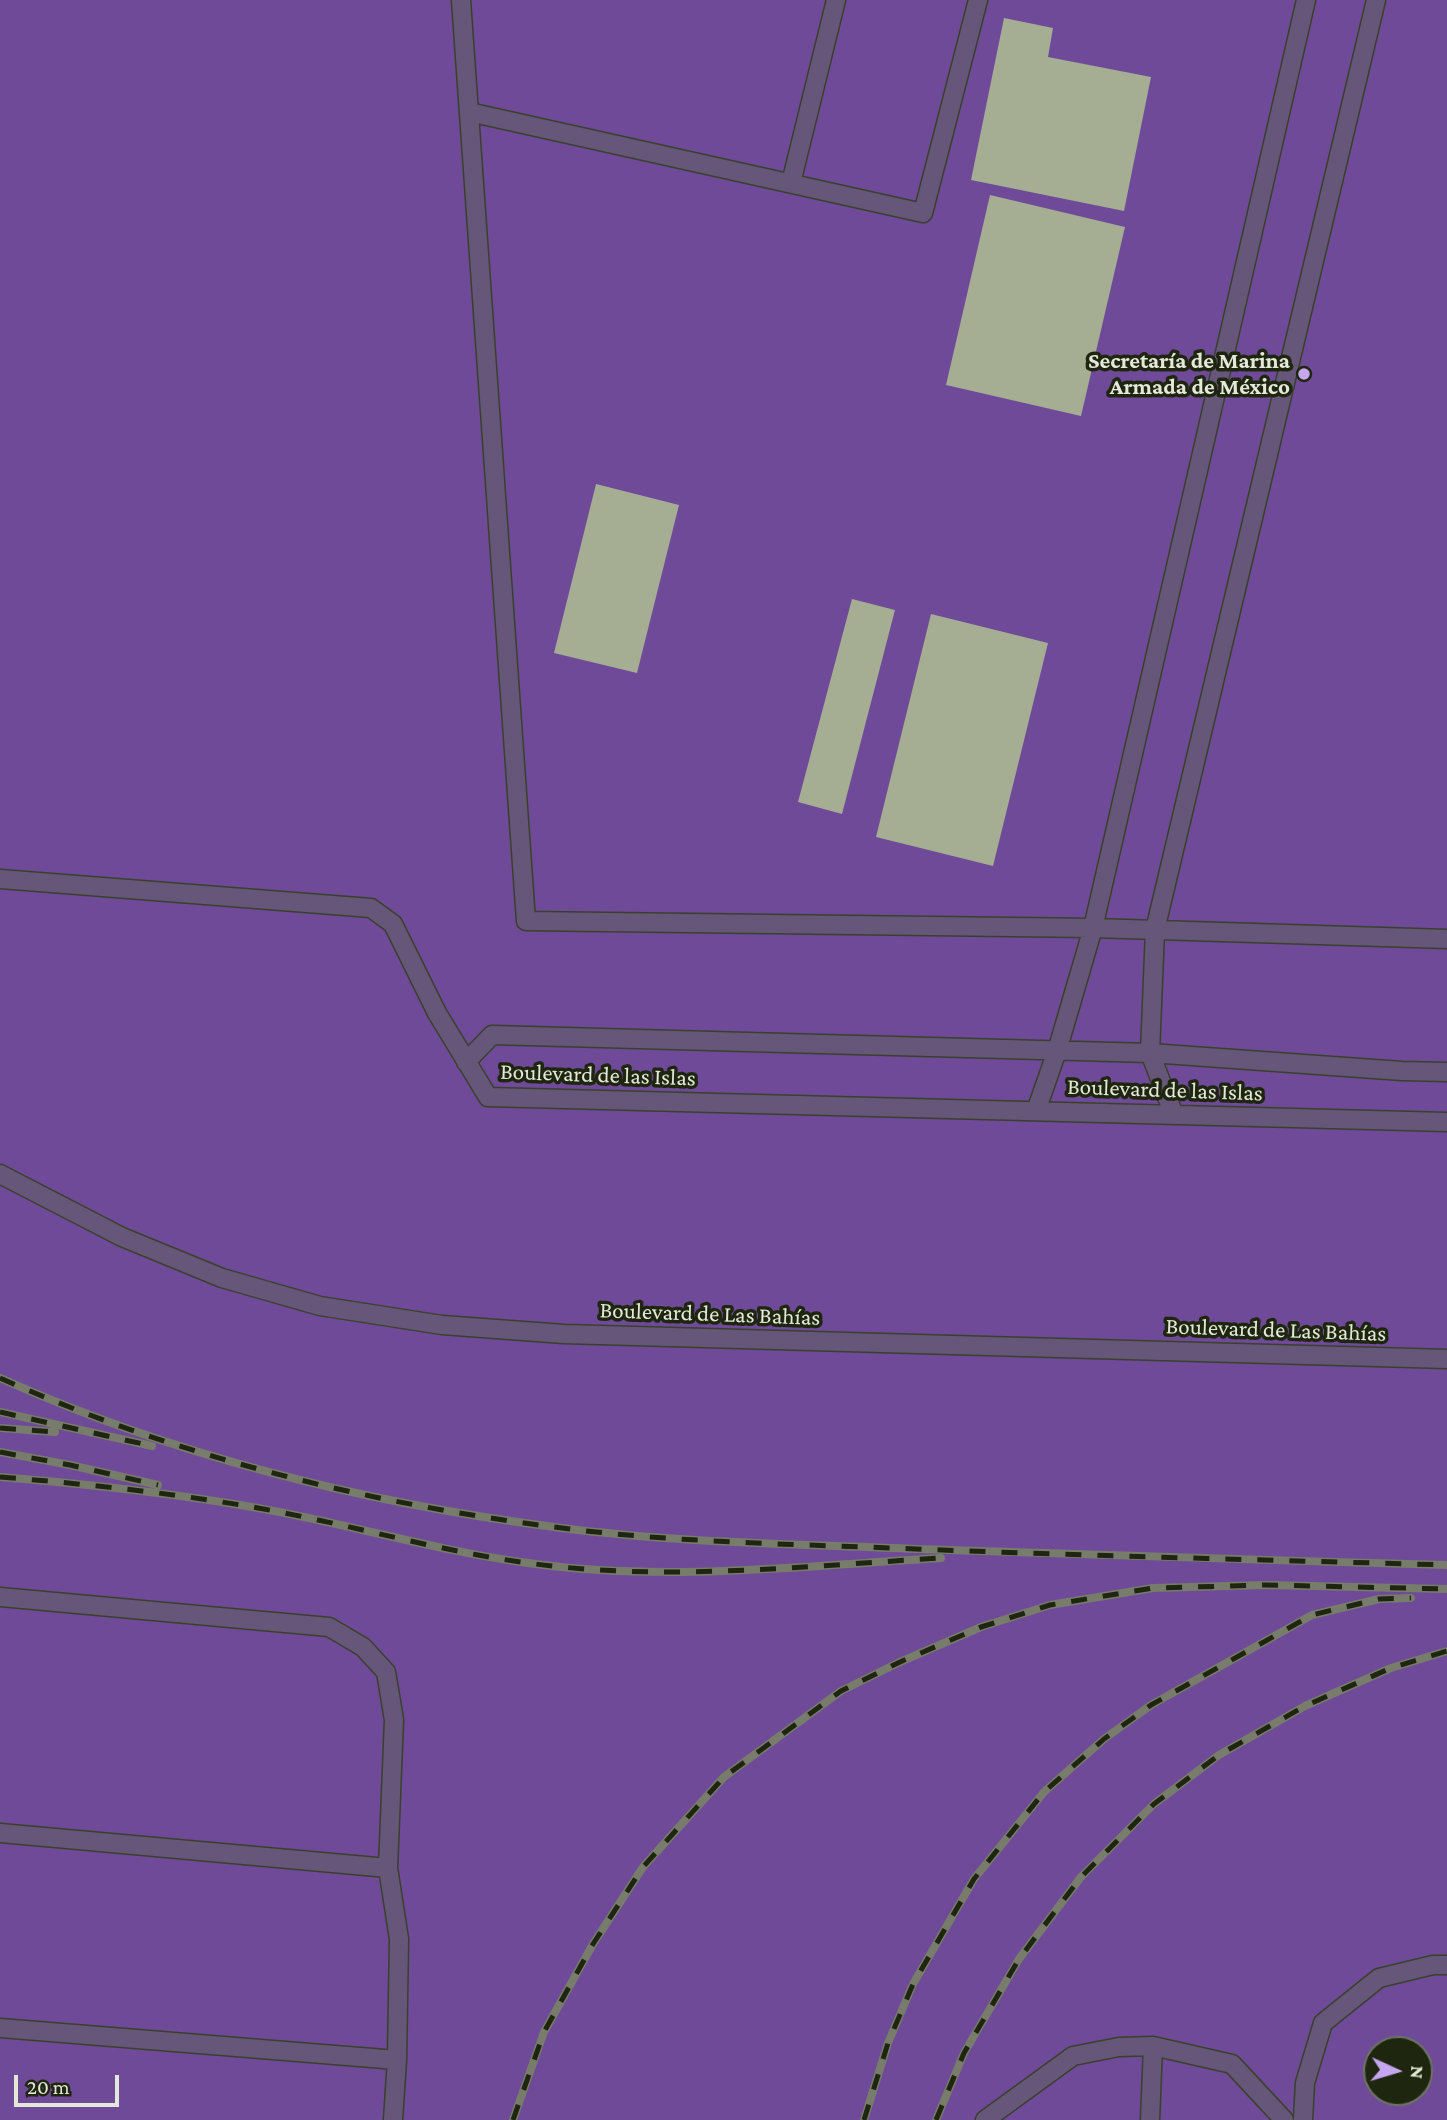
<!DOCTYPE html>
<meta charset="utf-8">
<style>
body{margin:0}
#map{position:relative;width:1447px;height:2120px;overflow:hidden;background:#1f260f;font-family:"Crimson Pro",serif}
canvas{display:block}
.north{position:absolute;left:1363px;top:2036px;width:70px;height:70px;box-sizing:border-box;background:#1f260f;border:2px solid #6d7460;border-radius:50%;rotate:94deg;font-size:19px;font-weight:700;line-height:28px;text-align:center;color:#e3e8d9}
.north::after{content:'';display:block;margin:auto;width:24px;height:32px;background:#c6a6f0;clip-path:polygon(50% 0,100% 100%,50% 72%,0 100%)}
.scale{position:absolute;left:14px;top:2075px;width:105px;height:32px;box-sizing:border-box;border:4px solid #e3e8d9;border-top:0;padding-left:9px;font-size:21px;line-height:24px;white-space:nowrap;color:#e3e8d9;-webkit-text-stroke:5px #1f260f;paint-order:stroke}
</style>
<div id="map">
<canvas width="1447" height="2120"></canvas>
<div class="north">N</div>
<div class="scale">20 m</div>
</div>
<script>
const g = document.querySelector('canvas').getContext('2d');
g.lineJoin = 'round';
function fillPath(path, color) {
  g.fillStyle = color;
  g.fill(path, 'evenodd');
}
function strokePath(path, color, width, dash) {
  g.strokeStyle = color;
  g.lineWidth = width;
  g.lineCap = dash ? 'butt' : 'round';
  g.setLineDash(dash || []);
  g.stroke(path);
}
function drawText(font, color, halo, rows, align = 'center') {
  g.font = font + ' "Crimson Pro",serif';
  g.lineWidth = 7;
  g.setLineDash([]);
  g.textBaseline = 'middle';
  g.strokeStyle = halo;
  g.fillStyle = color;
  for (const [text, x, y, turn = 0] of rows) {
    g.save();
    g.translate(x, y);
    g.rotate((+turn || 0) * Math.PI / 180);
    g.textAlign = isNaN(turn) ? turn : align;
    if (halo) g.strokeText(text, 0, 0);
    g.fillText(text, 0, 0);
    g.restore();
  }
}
fillPath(new Path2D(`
 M0,0H1447V2120H0ZM1377,2050H1419V2092H1377Z`), '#6f4a99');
fillPath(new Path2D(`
 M1004,18L1053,28L1048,57L1151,77L1124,211L971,180Z
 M990,195L1125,227L1081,416L946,385Z
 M596,484L679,505L637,673L554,653Z
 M852,599L895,610L842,814L798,802Z
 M931,614L1048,643L993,866L876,837Z`), '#a5ae92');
const service = new Path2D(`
 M0,1597L329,1627L363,1647L386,1672L394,1720L388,1868L0,1833
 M388,1868L399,1939L397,2060L393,2120
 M0,2028L397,2060
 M985,2120L1073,2056L1119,2047L1153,2046L1232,2064L1284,2120
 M1150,2120L1153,2046
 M1303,2120L1305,2083L1323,2023L1379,1978L1433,1965H1447`);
const minor = new Path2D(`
 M461,0L526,921L1093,928L1447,939
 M469,112L923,213L978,0
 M791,183L836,0
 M0,879L371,908L393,924L437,1013L488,1097L1447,1122
 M466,1062L492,1035L1150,1053L1402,1071L1447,1072
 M1036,1111L1057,1051L1093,928L1306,0
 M1174,1115L1150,1053L1155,930L1376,0
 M0,1174L122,1237L222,1278L320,1306L442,1325L564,1334L1447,1359`);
strokePath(service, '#3a412b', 21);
strokePath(minor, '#3a412b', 21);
strokePath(service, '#66577a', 18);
strokePath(minor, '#66577a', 18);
const rail = new Path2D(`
 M0,1378C177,1457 370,1504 562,1528C679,1543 798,1544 916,1549C1093,1556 1270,1560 1447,1565
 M0,1412L152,1446
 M0,1428L55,1432
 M0,1452L70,1465L158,1485
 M0,1477C86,1484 173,1493 258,1508C349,1524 437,1551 528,1563C664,1582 804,1566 941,1558
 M513,2120L544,2032L593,1944L643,1867L724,1777L841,1691L900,1662L981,1627L1050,1605L1153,1588L1266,1585L1447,1589
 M864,2120L888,2043L913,1984L974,1879L1044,1792L1104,1739L1151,1705L1312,1615L1379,1599L1411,1598
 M936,2120L964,2053L1019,1959L1081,1877L1154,1804L1219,1755L1305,1706L1391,1668L1447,1651`);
strokePath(rail, '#777d6a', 8);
strokePath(rail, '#1f260f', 5, [16]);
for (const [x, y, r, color] of [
 [1304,374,7,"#c6a6f0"]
]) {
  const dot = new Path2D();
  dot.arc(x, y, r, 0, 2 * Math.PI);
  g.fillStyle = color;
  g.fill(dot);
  strokePath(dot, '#1f260f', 2.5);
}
drawText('bold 23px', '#e3e8d9', '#1f260f', [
 ["Secretaría de Marina",1290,361],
 ["Armada de México",1290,387]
], 'right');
drawText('23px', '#e3e8d9', '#1f260f', [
 ["Boulevard de las Islas",598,1075,2],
 ["Boulevard de las Islas",1165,1090,2],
 ["Boulevard de Las Bahías",710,1314,2],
 ["Boulevard de Las Bahías",1276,1330,2]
]);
</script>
